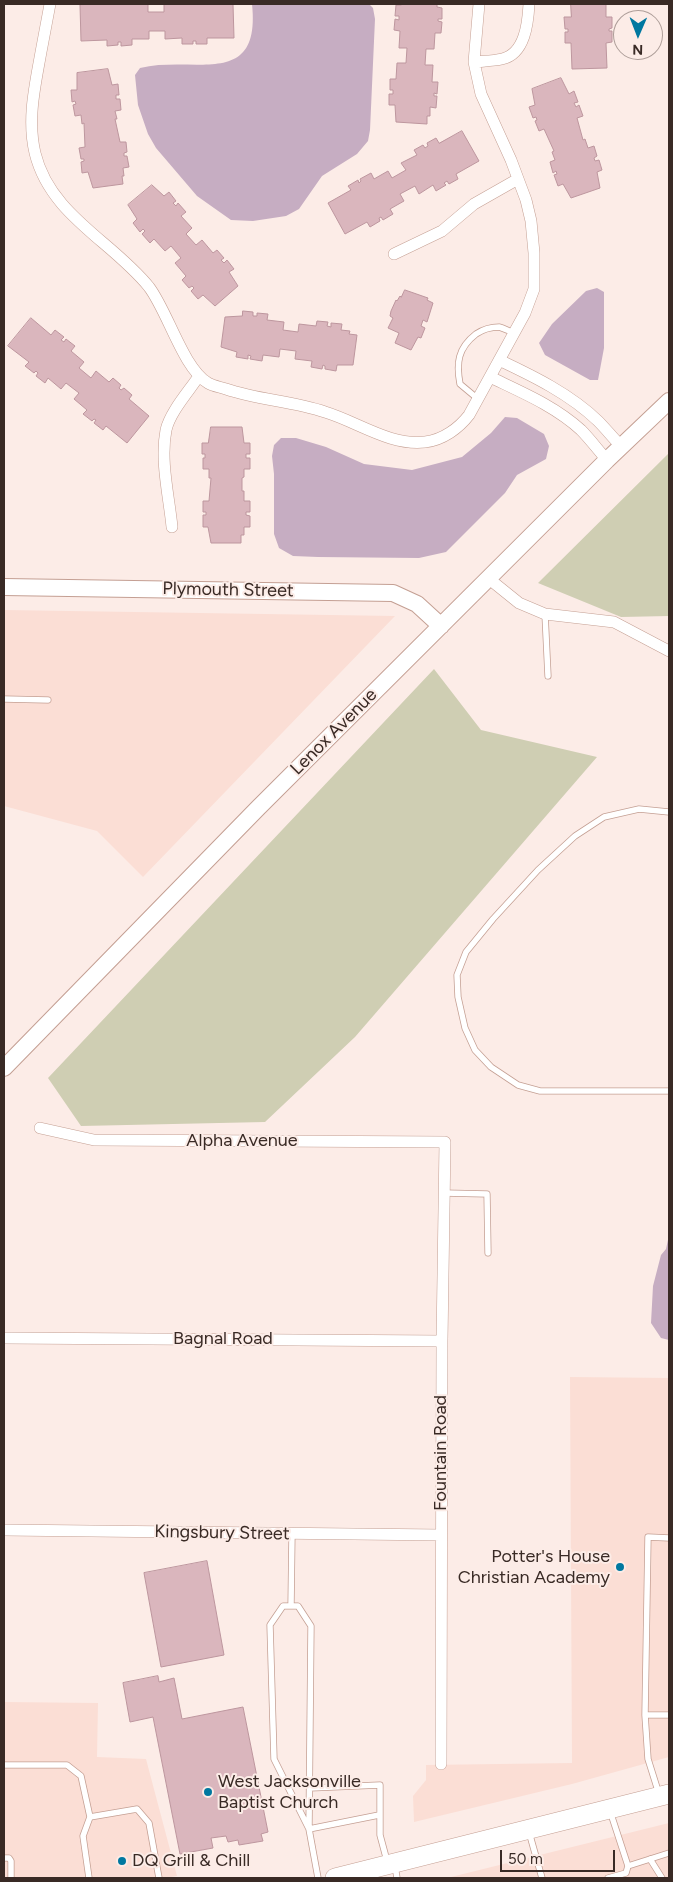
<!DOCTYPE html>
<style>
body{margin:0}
#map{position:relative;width:673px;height:1882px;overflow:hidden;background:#fcece7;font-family:Figtree,sans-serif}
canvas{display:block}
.frame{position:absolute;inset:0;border:5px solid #392a25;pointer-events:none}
.north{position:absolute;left:613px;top:10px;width:50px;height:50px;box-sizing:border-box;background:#fcece7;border:1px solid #ae9e99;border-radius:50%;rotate:181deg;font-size:14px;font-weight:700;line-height:20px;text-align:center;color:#392a25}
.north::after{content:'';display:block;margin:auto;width:18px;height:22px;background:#0078a0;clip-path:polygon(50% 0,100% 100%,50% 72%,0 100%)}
.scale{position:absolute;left:500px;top:1850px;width:115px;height:22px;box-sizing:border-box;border:2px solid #392a25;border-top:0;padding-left:6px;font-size:15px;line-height:18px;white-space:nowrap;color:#392a25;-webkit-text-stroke:4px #fcece7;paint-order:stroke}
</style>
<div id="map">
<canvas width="673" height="1882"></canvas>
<div class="frame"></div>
<div class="north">N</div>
<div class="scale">50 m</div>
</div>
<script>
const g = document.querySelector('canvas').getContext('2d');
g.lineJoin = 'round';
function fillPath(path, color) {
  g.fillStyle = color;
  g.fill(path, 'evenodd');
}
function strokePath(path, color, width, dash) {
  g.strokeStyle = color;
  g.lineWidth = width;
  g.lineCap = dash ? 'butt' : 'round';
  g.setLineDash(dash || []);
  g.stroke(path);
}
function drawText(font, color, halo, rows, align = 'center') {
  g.font = font + ' Figtree,sans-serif';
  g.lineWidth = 4;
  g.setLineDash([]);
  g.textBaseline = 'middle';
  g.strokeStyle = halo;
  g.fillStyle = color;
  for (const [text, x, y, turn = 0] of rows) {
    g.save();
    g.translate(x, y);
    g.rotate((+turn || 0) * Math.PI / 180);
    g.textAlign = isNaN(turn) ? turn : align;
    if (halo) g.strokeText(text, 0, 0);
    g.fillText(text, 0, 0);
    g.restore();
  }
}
fillPath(new Path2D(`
 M4,610L395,616L143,877L97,831L4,806Z
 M570,1377L669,1378V1757L572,1784L414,1822L413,1796L426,1780V1765L572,1763Z
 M4,1702L98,1703L97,1757L146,1759L177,1876L165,1878H4Z
 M669,1823V1878H447Z`), '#fbded5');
fillPath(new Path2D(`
 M669,453V616L621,617L538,583Z
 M434,669L481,730L597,757L355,1037L265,1122L81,1126L48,1078Z`), '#cfceb3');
fillPath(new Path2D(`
 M252,4H369L373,8L375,19L370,130L368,141L357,154L322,176L299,209L286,216L253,221L231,220L197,196L156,148L148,134L138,105L135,75L140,68C194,55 261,90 252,4Z
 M597,288L604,292V348L598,380H590L545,355L539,343L552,324L586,291Z
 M505,417L517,418L544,434L549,446L546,459L517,475L505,493L446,552L419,558L318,557L293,556L279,548L274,534V474L272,456L274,445L281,438H296L326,447L364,464L412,470L462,457L491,433Z
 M669,1235V1340L661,1338L651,1323L653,1286L661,1255L666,1249Z`), '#c6adc2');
const building = new Path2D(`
 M106,4H148V12H164V4H233L234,38H207V44H196V41H193V44H182V38L165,39V31H149V39H132V45L121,46V42H118V45L107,46V40L81,41L80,5Z
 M401,4H437V7L442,8V19H438V21L442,22L441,33H435L434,49H426L425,65H433L432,82H438L437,94L434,93V96H437L436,108L430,107V116H427V124L396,122L395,105H389V94H393V90H390V79H396L397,63H406L407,48H399L400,31L394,30L395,19L399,20V16H395L396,5H401Z
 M571,4H606V17H612V28L609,29V31H612V42L606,43L607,68L572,69L571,43H565V32H568V29H565L564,17H571Z
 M108,69L112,85L118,84L119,95H116V99H120L121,110L115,111L117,119H115L120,142H126L127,152L124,153V156H127L129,167L123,168L124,176H122L123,184L93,188L88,172L82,173L81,162L84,161V159H81L79,148L85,147L84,123L82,124L81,115L75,116L73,105L76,104L75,101L72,102L71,90H77V73Z
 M561,78L569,94L574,91L578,102L574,103L576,107L579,105L583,116L577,118L583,140L585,139L588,148L594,146L597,156L594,158L595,161L599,160L602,170L597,172L600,188L571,198L563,184L558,186L554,175L557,174L556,171L553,173L550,162L555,160L552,152L554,151L544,129L539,131L535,121L537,120L536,117L533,118L529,107L535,105L532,89Z
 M462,131L479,161L456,174L458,179L449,184L447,181L444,183L446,185L436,191L433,185L419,194L415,186L400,194L404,201L390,209L393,214L383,220L381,217L379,218L380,221L370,227L367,222L345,234L328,203L351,190L348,186L358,180L359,183L361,181L360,179L371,173L374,179L388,171L392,178L406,170L401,163L417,155L414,150L423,145L425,148L428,146L427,143L436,138L439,143Z
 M152,185L164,196L169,192L176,201L173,203L176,206L178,203L186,212L181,216L192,228L186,234L196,245L202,240L213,253L217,250L224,258L221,260L224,263L227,260L234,269L229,272L238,286L215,306L203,295L198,299L191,291L194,288L192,286L189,288L182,280L186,276L175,263L181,258L171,246L165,251L154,239L150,243L142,234L145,231L143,229L140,232L133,223L137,219L128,205Z
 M405,290L428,298L427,300L433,303L427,322L423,320L421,326L425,328L421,338L418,337L411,350L395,343L399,333L388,328L393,318L390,316L391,311L396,300L397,301L400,296L401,297Z
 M243,311L253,312V316H257V313L268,314L267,320L284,322L283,330L298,332L299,324L316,326L317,321L328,322L327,326L331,327V323L342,324L341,330L350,331L349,334L357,335L353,365H337L336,371L325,369V366L323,365L322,369L311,367L312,361L295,359L296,351L280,349L279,357L263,355L262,361L250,359L251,356L248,355V359L236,357L237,352L221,347L225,317L242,316Z
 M31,318L51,335L55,330L64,337L61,340L64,342L66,339L75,346L71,351L84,362L79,368L91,378L96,371L109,382L113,378L121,385L119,388L121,390L124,388L132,395L129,399L149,416L127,443L106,426L103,430L94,423L96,420L94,419L92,421L83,414L87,410L74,399L79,393L66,383L61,389L48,378L45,383L36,376L38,373L36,371L34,373L25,366L29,362L8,346Z
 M211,427H242L244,443H250V454H246V458H250V469H244V477L242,478V491H244V501H250V512H246V515L250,516V527H244V535H241V543H211L208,527H203V515H206V512H203V501H209L211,478H209V469H203V458H205V454H202V443H208Z
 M207,1561L224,1655L161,1667L144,1573Z
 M158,1676L159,1682L174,1678L182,1719L243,1707L268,1832L261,1834L263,1841L239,1845L238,1840L228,1842L226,1836L211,1838L213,1848L180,1854L153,1717L130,1722L123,1683Z`);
fillPath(building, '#dab6bd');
strokePath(building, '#bd969e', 1);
const lane = new Path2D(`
 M478,399L460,384C456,363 458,348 476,334C482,330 491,327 499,327C503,328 509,331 514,333
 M545,614L548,676
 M4,699L48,700
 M669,812L639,809L604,817L575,836L538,870L493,919L466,952L457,975L458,997L465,1028L475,1050L491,1067L518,1085L540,1091H669
 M444,1193L487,1194L488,1253
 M291,1606L292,1534
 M645,1715L648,1537L669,1538
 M4,1765H67L81,1776L90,1817L83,1836L89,1878
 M310,1788L380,1785V1835L387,1861
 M659,1794L648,1759L645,1715H669
 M610,1811L628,1866L669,1853
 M90,1817L137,1809L149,1823L159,1878
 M309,1829L274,1759L270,1625L283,1606H298L311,1626L309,1829L318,1878
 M309,1829L379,1815
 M529,1832L542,1878
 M4,1858H9L11,1861V1878
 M650,1859L662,1878
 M395,1866L397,1878
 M608,1878L626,1873L628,1866`);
const street = new Path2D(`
 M50,4C47,20 44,36 41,52C35,86 27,119 35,153C50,215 112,241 149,287C168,312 183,368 208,383C213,386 220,387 226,389C258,400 293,401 325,412C358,422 390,446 425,442C443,440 459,428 469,415L525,313L534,289V253L531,221L526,200L511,160L481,94L474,62L479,4
 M474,62C483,61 493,61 502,59C525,54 528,23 529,4
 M394,254L442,231L474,204L518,179
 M499,360C533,376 570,394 598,421C606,429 613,438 621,446
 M490,377C521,392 555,406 581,430C590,439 598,450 607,460
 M172,527C169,496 160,461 166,430C170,412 189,391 199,376
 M488,578L519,603L545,614L614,622L669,651
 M40,1128L94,1140L445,1142L442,1341L441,1764
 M4,1338L442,1341
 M4,1530L441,1535`);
const secondary = new Path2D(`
 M4,587L393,593L417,604L441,626
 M4,1068L258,808L607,460L669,401`);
const primary = new Path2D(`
 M335,1878L669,1794`);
strokePath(lane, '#c49f93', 7);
strokePath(street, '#c49f93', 12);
strokePath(secondary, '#c49f93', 18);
strokePath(primary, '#c49f93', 20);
strokePath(lane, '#fff', 5.5);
strokePath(street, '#fff', 11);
strokePath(secondary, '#fff', 16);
strokePath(primary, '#fff', 19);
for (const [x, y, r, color] of [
 [620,1567,5,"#0078a0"],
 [208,1792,5,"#0078a0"],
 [122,1861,5,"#0078a0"]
]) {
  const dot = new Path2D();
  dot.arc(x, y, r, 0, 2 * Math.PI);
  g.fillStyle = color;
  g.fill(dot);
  strokePath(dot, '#fcece7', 2);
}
drawText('18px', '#392a25', '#fcece7', [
 ["Plymouth Street",228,590,1],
 ["Lenox Avenue",334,732,-45],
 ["Alpha Avenue",242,1141],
 ["Bagnal Road",223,1339],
 ["Fountain Road",441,1453,-90],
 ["Kingsbury Street",222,1533,1]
]);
drawText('18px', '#392a25', '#fcece7', [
 ["Potter's House",610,1557,"right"],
 ["Christian Academy",610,1578,"right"],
 ["West Jacksonville",218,1782],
 ["Baptist Church",218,1803],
 ["DQ Grill & Chill",132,1861]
], 'left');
</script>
